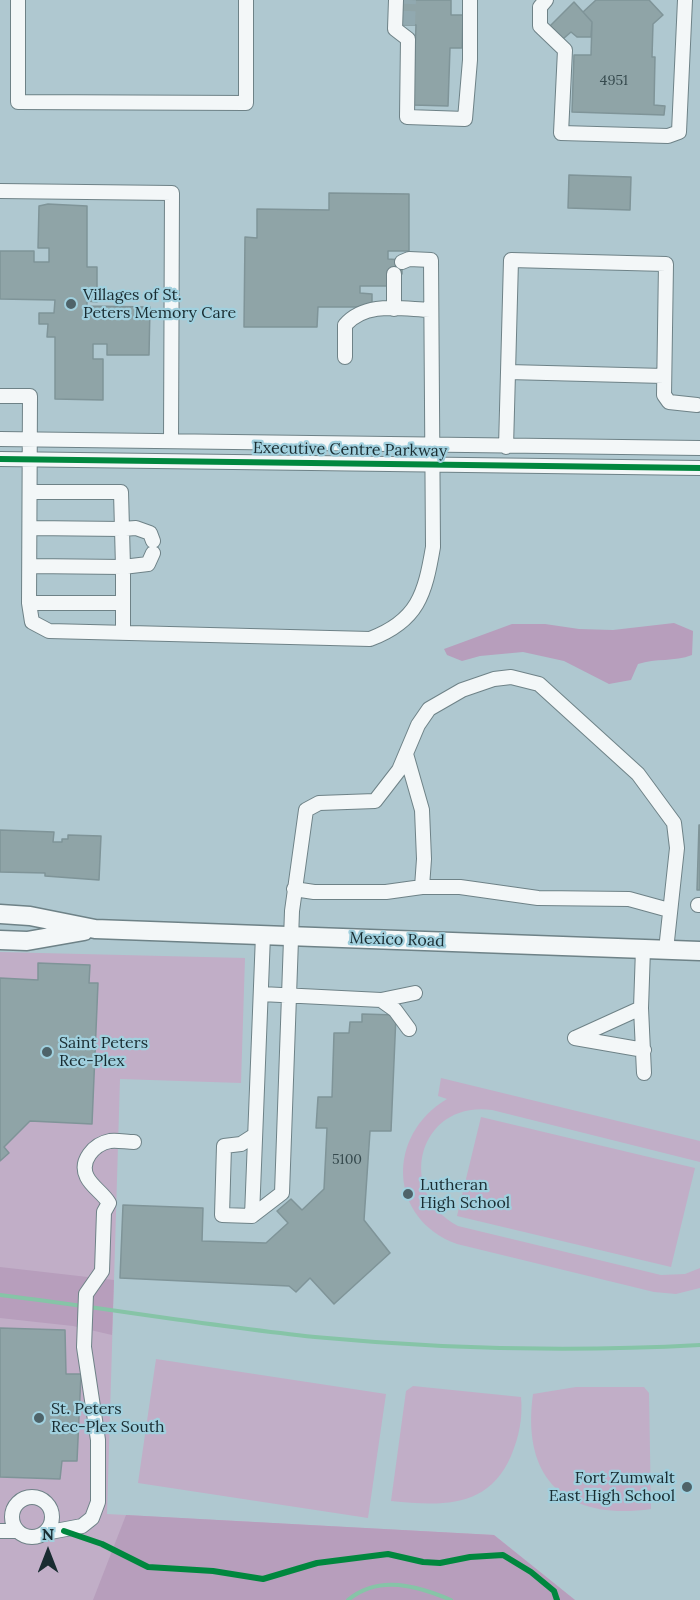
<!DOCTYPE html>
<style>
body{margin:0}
#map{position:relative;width:700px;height:1600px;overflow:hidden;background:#afc8d0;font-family:Lora,serif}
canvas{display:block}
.north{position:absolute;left:18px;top:1522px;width:60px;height:60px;-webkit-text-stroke:4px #a1d0de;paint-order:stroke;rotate:0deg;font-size:16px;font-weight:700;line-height:24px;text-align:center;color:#192c31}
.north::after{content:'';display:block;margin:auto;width:21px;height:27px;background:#192c31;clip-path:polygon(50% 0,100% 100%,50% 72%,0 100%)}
</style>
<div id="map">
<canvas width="700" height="1600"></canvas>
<div class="north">N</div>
</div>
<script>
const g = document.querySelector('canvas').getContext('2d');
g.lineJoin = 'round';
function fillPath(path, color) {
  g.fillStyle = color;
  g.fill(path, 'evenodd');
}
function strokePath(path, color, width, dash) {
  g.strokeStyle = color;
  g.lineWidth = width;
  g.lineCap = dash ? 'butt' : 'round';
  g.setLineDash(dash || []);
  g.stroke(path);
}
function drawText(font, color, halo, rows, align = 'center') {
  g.font = font + ' Lora,serif';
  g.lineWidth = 4.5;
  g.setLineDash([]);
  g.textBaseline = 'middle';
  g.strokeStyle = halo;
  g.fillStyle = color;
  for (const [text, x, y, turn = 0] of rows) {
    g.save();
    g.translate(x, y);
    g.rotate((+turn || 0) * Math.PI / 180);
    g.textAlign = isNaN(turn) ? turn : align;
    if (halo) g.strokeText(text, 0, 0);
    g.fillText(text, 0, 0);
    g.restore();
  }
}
fillPath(new Path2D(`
 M0,952L245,958L241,1083L120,1079L107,1514L494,1535L575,1600H0Z
 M441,1078L700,1141V1162L492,1110C419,1100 394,1191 458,1226L661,1275L685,1274L700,1268V1288L676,1294L654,1292L457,1244C388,1219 386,1135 447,1099L438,1096Z
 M481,1117L695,1168L671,1267L457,1216Z
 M156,1359L386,1394L368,1518L138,1483Z
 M413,1386L521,1397C523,1418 519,1437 511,1456C488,1509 441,1506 391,1501L406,1391Z
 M576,1387H644L649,1393L651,1509C567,1521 521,1480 533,1394Z`), '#c1aec7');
fillPath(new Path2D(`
 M674,623L693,631L692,655C674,662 656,658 638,664L631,680L609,684L564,661L523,652L480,656L462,661L447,655L444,649L512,624H545L579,629L613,630Z
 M0,1267L114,1280L112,1335L73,1326L0,1318Z
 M126,1515L494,1535L575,1600H93Z`), '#b79ebc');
strokePath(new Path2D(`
 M0,1295C105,1308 210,1326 315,1337C442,1349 573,1352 700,1345
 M348,1600C379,1574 418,1586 451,1600`), '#86c4a7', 4);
const building = new Path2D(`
 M400,0H451V15H463L462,48H450L448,106L413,105L416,25H400Z
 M596,0H649L663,15L653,24L652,57H655L654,105L665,106L664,115L572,112L574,55H591L592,22L583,12Z
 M574,2L592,22L591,37H577L571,32L563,39L550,26Z
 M569,175L631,177L630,210L568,208Z
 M329,193L409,194V251H388V259L402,260V274H388V286H360V293L372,294V307H318L317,327H244L245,237L257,238V209L329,210Z
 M48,204L87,206V267H97V302L87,301V306L150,307L149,355H107V344H93V359H103V400L55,399V337H47L48,324H39V313H54L55,300L0,299V251H34V262H49V248H38L39,206Z
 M699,825H700V890H697Z
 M0,830L54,832L53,842H62V839H68V835L101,836L99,880L45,876V873L0,872Z
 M38,963L90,965L89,983H98L92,1124L30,1121L4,1147L9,1153L0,1161V978L38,980Z
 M362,1014L396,1015L391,1131H370L364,1220L390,1253L334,1304L310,1278L296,1292L289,1286L120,1278L123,1205L203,1208L202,1241L266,1243L288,1223L277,1211L291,1199L302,1210L324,1189L327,1128H316L318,1097H332L334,1033H349L350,1022H362Z
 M0,1328L65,1330L66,1374H81L77,1461H62L60,1479L0,1477Z`);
fillPath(building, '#8fa4a7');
strokePath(building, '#7f9498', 1.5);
strokePath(new Path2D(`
 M408,25L409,0`), '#91a9b0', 14, [14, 7]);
const minor = new Path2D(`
 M18,0V102L246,103V0
 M396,0L395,29L408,39L407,117L465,119L470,60V0
 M546,0L540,7V26L565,50L561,133L668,136L679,132L685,0
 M0,191L172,193L171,441
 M394,274V309
 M345,357V325C366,301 401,309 430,310
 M508,372L664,376
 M0,396H30L29,603L32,622L49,631L370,639C418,621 425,594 433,547L431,260L409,259L402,262
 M0,439L700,448
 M506,447L511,260L666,264L664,395L669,402L697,405
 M0,459L700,468
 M30,492H121L122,529L31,528
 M153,541L150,533L136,528L122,529L123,567L148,564L153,553
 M30,566L123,567V632
 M29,603H123
 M406,754L422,810L424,859L422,887
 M294,889L314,892H386L422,887H460L538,898L629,899L669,910
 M698,905H700
 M261,994L381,1000L415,993
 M381,1000L395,1010L409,1029
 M641,1008L644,1073
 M575,1038L641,1008L643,949
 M575,1038L644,1050
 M255,1135L241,1144L224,1146L222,1215L252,1216L282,1193L292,911L306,810L319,803L375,801L399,770L418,725L429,709L462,690L494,679L511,677L539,684L638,774L674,823L677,848L666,950
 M252,1216L263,935
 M12 1517a20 20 0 1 1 40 0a20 20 0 1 1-40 0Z
 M0,1531H17
 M45,1533L82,1526L92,1518L98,1502V1440L84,1347L86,1294L102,1271L104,1212L109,1203C103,1193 92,1187 87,1177C79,1161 94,1144 110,1141C117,1140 127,1142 134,1142`);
const major = new Path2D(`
 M0,914L30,916L95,929L700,951
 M0,940L27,941L84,931`);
strokePath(minor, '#6e8287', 16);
strokePath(major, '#6e8287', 21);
strokePath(minor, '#f3f7f8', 14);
strokePath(major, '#f3f7f8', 18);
strokePath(new Path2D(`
 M0,459L700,468
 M64,1531L102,1544L148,1567L213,1571L263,1579L317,1563L388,1554L423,1562L440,1563L470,1557L503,1555L531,1572L554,1591L557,1600`), '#00873e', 6);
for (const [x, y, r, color] of [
 [71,304,6,"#4e6369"],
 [47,1052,6,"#4e6369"],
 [408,1194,6,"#4e6369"],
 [39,1418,6,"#4e6369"],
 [687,1487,6,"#4e6369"]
]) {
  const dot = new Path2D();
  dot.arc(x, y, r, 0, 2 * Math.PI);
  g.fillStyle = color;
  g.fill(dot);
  strokePath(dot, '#a1d0de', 2);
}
drawText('14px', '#364a4e', null, [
 ["4951",614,81],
 ["5100",347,1160]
]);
drawText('16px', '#192c31', '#a1d0de', [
 ["Villages of St.",83,295],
 ["Peters Memory Care",83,313],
 ["Saint Peters",59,1043],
 ["Rec-Plex",59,1061],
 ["Lutheran",420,1185],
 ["High School",420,1203],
 ["St. Peters",51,1409],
 ["Rec-Plex South",51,1427],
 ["Fort Zumwalt",675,1478,"right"],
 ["East High School",675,1496,"right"]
], 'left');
drawText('16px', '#192c31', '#a1d0de', [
 ["Executive Centre Parkway",350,450,1],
 ["Mexico Road",397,940,2]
]);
</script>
